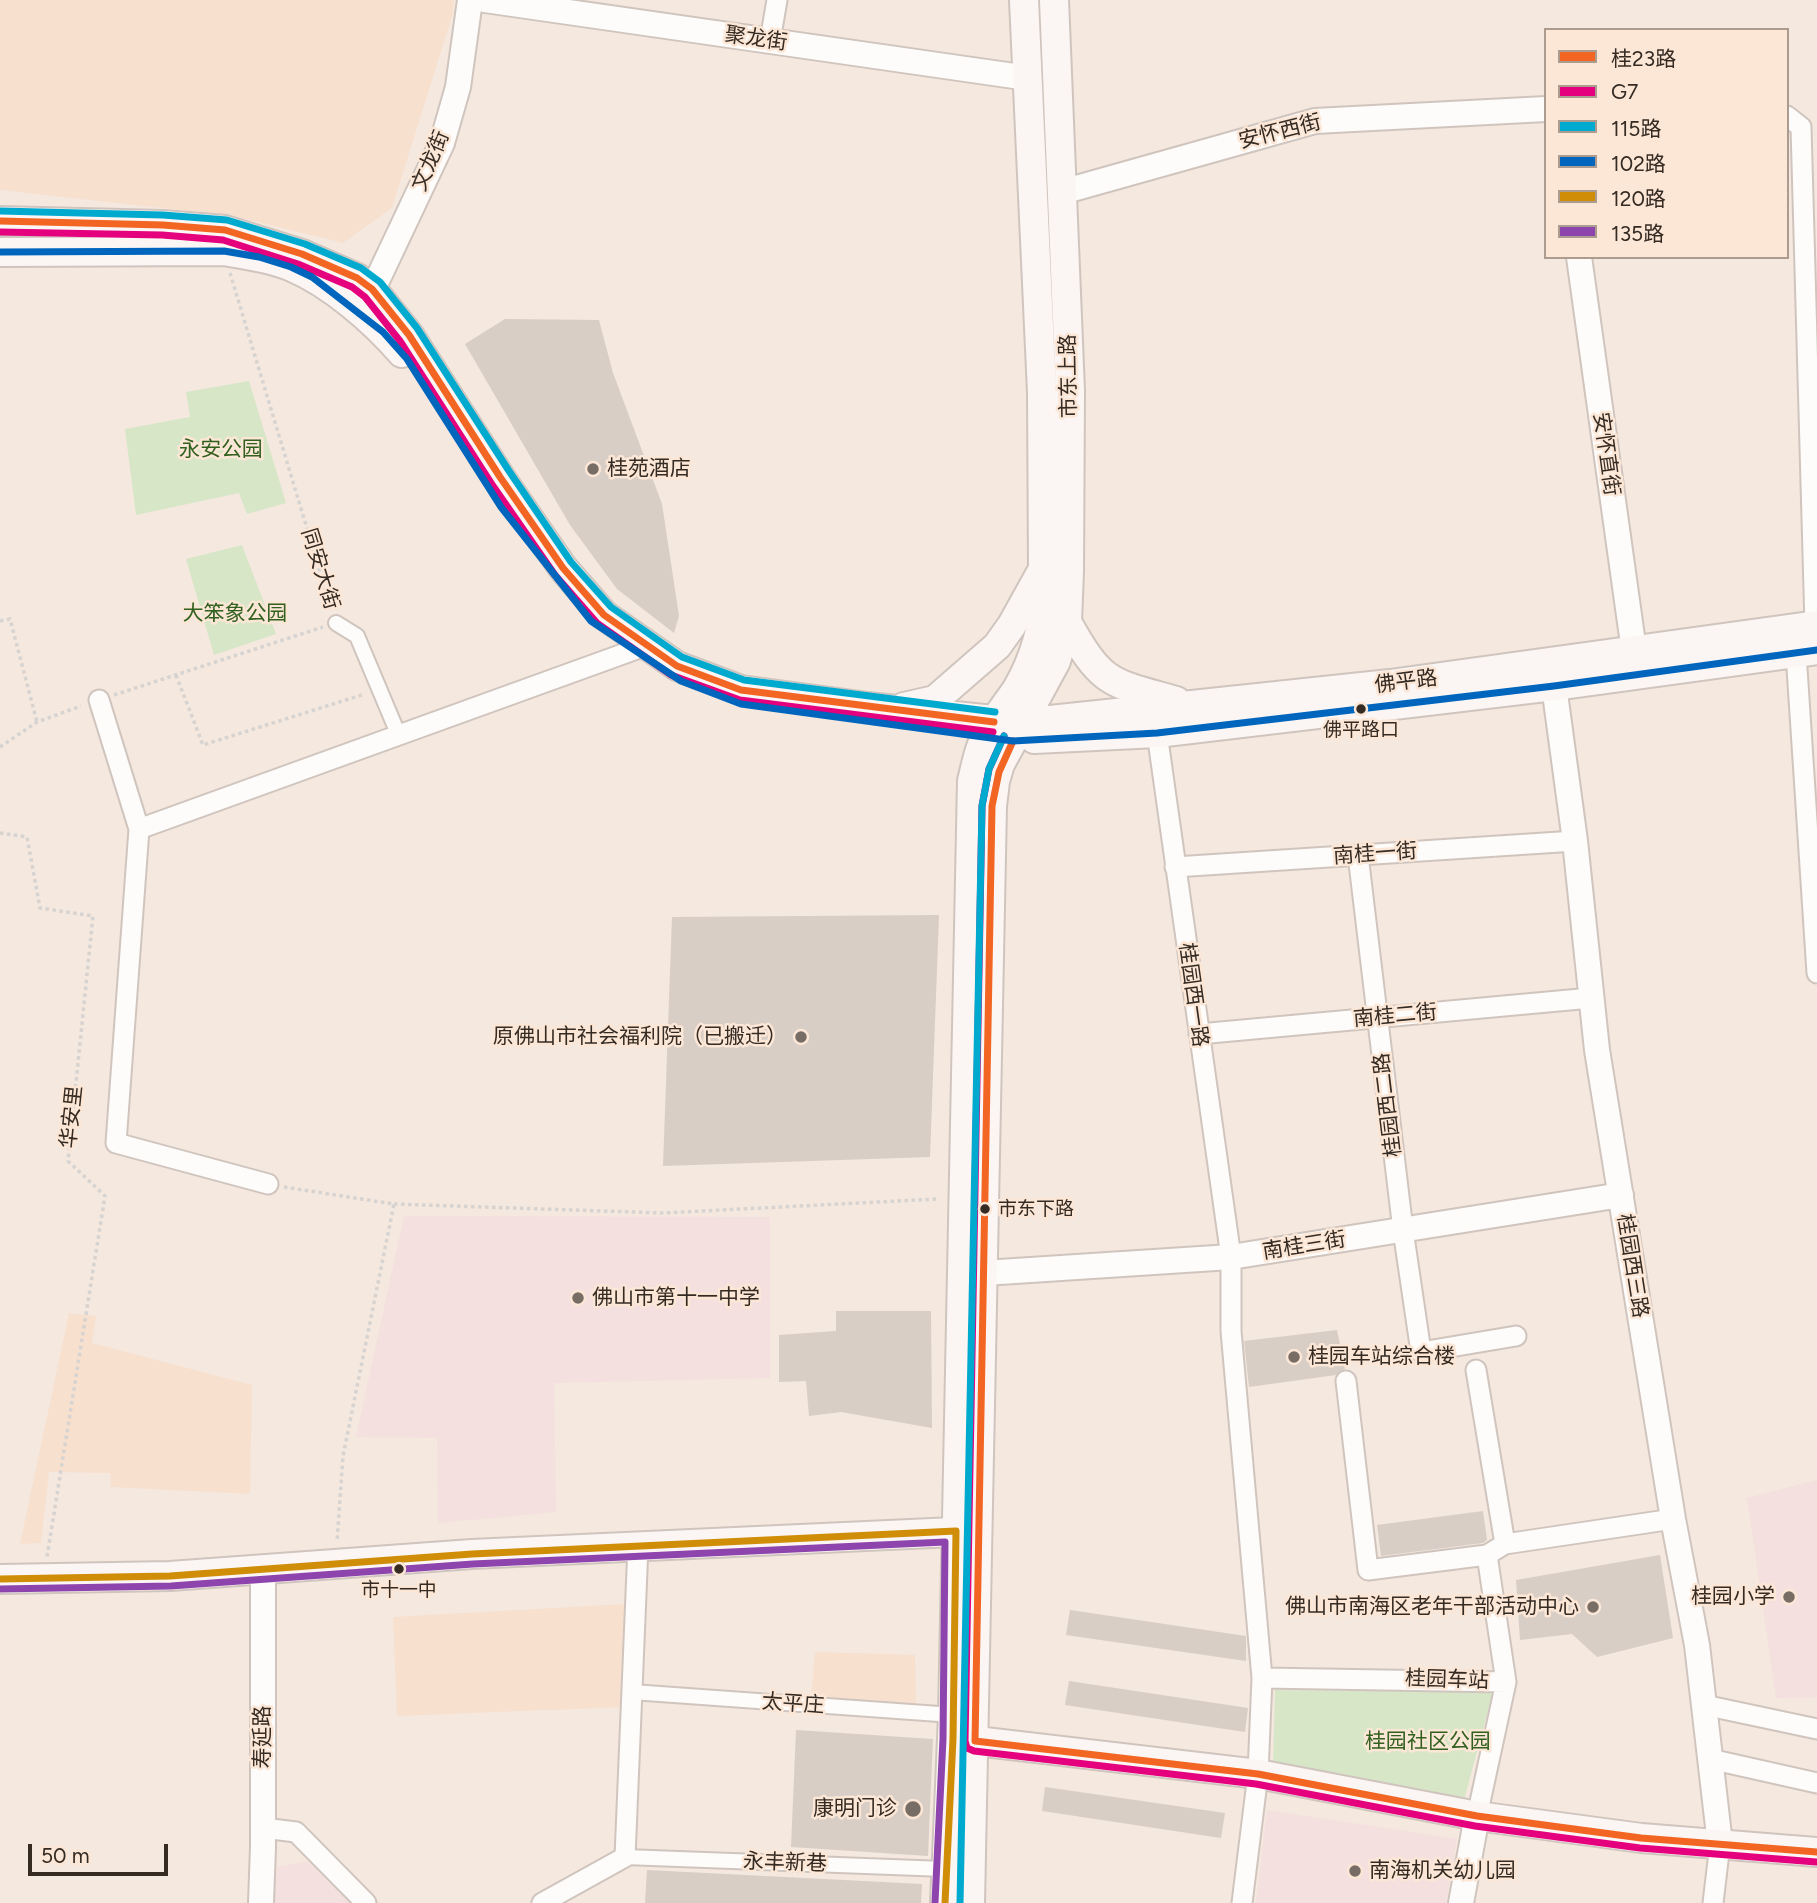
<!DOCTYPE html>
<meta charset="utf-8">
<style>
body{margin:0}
#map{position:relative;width:1817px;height:1903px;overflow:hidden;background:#f4e8df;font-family:Figtree,"Noto Sans SC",sans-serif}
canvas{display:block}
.legend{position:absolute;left:1544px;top:28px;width:245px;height:231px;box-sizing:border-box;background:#fce7d7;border:2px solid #ac9c8f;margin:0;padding:9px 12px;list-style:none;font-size:21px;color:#352b23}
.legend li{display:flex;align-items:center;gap:14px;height:35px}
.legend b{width:35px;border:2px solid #ac9c8f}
.scale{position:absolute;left:28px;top:1844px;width:140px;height:32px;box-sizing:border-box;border:4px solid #352b23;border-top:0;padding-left:9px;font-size:21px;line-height:24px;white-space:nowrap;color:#352b23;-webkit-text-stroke:5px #fce7d7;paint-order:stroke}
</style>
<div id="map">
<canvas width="1817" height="1903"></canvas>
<ul class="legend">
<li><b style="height:9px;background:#f26522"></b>桂23路</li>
<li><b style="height:9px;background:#e5007d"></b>G7</li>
<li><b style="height:9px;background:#00a9ce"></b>115路</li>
<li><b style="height:9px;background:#0065bd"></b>102路</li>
<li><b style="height:9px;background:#d08d07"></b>120路</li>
<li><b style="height:9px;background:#8e44ad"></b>135路</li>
</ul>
<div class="scale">50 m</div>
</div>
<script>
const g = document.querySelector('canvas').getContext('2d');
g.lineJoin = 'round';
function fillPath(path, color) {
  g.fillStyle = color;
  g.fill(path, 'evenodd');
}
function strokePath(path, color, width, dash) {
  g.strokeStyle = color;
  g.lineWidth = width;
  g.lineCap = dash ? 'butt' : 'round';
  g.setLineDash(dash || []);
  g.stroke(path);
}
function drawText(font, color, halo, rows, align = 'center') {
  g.font = font + ' Figtree,"Noto Sans SC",sans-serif';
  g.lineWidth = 5;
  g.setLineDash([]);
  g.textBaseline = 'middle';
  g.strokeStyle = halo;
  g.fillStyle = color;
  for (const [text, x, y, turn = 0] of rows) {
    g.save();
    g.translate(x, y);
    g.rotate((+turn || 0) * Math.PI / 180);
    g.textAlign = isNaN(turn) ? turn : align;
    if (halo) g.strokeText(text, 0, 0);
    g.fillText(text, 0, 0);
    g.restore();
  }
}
fillPath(new Path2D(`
 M0,0H454L453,13L392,208L343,243L233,216L0,190Z
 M69,1313L96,1316L92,1343L252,1385L250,1494L111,1487L110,1473L49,1472L41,1543L20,1544Z
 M626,1604L624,1707L397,1716L393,1617Z
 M815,1652L915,1655L916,1706L811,1699Z`), '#f8e0cf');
fillPath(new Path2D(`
 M404,1216L770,1217V1378L554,1383L556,1512L438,1523L437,1438L356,1437Z
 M1817,1480V1697L1776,1698L1747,1498Z
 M1267,1810L1457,1839L1446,1903H1256Z
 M310,1861L353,1903H274L277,1867Z`), '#f4e0de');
fillPath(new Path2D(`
 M249,381L286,503L247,514L239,493L136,515L125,429L190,417L186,392Z
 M242,545L276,634L214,655L186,559Z
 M1275,1690L1493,1692L1464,1800L1273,1761Z`), '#d7e6c7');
fillPath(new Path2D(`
 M505,319L599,320L613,373L662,504L679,616L674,633L617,589L570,525L465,344Z
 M939,915L930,1157L663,1166L672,917Z
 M836,1311H931L932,1428L841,1412L809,1416L806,1381L779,1382V1335L836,1331Z
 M1337,1330L1345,1369L1336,1375L1249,1387L1244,1341Z
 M1483,1511L1487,1540L1483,1543L1381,1556L1377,1525Z
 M1660,1555L1673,1638L1597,1657L1572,1634L1520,1640L1516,1580Z
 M1070,1610L1246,1636V1661L1066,1635Z
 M1069,1681L1248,1708L1245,1732L1065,1705Z
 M796,1730L933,1739L928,1856L791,1847Z
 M1045,1787L1225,1813L1221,1838L1042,1811Z
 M647,1870L922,1884L921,1903H645Z`), '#d8cec6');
const pedestrian = new Path2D(`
 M336,623L357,636L399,736
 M632,1692L953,1715
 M625,1857L945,1869`);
const minor = new Path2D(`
 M770,41L777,0
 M1787,116L1801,127L1815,625
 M1796,653L1817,973
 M99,700L139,829L116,1143L268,1184
 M1157,733L1231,1257V1331L1262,1678L1258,1774L1242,1903
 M139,829L634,650
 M1358,855L1403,1230L1421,1352L1516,1336
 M1175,867L1575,841
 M1199,1034L1591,998
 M1476,1370L1505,1544
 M1346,1381L1368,1570L1487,1555L1505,1544L1673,1519
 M1262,1678L1506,1682
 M1704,1705L1817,1729
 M1710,1759L1817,1783
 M1477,1816L1506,1682L1487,1555
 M263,1828L296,1832L366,1903
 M542,1903L625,1857L638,1546
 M1713,1903L1720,1844`);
const tertiary = new Path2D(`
 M485,0L1028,78
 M1062,192L1315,121L1546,109
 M1579,257L1634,651
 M365,306L442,143L458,87L470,0
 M1554,686L1575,841L1597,1050L1673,1519L1697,1645L1720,1844
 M984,1273L1231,1257L1621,1195
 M261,1903L263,1847V1571
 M1461,1903L1477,1816`);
const secondary = new Path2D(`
 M0,221L163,225L225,230L302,254L357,278L372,289L409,335L500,477L563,568L604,615L677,666L741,690L868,707L1022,723L1390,684L1817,625
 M0,252L224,251C247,255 270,258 292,267C332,284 374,321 402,353
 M1067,622C1102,685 1109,682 1176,701
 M904,707L935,700L997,646L1012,625L1043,569
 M1034,739L1157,733L1554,686L1817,650
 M0,1579L170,1576L472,1554L976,1531
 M959,1739L1258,1774L1477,1816L1641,1838L1817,1852
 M945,1903L953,1715L972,781C976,765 979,748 987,734C995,718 1007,704 1017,689C1038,652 1048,611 1043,569L1042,392L1024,0
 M970,1903L992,806L995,781L1000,764L1056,661L1067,622L1069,571L1070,391L1054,0`);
strokePath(pedestrian, '#d0c5be', 18);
strokePath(minor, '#d0c5be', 23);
strokePath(tertiary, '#d0c5be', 28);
strokePath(secondary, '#d0c5be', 32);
strokePath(new Path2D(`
 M230,273L331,608
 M0,621L10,619L37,722
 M176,675L203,745L365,694
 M114,695L323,627
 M0,747L37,722L81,706
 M0,833L27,837L40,908L93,916L68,1161L105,1196L47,1557
 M284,1187L394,1204L343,1456L337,1542
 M394,1204L663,1213L937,1199`), '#d6d3d1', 3.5, [3.5, 3.5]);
strokePath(pedestrian, '#fdfcfa', 14);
strokePath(minor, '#fdfcfa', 19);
strokePath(tertiary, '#fdfcfa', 24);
strokePath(secondary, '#fbf6f4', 28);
strokePath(new Path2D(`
 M0,221L163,225L225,230L302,254L357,278L372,289L409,335L500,477L563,568L604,615L677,666L741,690L994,722
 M1013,741L999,772L992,806L975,1741L1258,1774L1477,1816L1641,1838L1817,1852`), '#f26522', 7);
strokePath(new Path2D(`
 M0,232L162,235L223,240L298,264L352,287L365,297L400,341L491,483L555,575L597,623L671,675L740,700L993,732
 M1004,736L989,769L982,806L965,1741L967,1748L974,1751L1256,1784L1475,1826L1640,1848L1816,1862`), '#e5007d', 7);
strokePath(new Path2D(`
 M0,211L163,215L227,220L305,244L361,268L380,282L417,328L509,471L571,562L611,607L682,657L744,680L995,712
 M960,1903L982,806L989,769L1004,736`), '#00a9ce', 7);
strokePath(new Path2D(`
 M0,252L224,251L259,257L291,267L312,277L383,332L407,359L501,507L591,621L681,681L741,704L1013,741L1157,733L1554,686L1817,650`), '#0065bd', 7);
strokePath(new Path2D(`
 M0,1579L170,1576L472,1554L956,1531L953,1739L945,1903`), '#d08d07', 7);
strokePath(new Path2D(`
 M0,1589L171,1586L473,1564L945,1542L943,1739L935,1902`), '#8e44ad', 7);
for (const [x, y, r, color] of [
 [593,469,7,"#786d65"],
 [1361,709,6,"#352b23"],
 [801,1037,7,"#786d65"],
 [985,1209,6,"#352b23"],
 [578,1298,7,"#786d65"],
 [1294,1357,7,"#786d65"],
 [399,1569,6,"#352b23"],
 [1789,1597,7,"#786d65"],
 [1593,1607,7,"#786d65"],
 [913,1809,9,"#786d65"],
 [1355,1871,7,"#786d65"]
]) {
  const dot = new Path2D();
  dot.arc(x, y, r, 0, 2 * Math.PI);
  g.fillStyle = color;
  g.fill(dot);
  strokePath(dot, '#fce7d7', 2.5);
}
drawText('19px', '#352b23', '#fce7d7', [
 ["佛平路口",1361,730],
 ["市东下路",998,1209,"left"],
 ["市十一中",399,1590]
]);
drawText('21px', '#352b23', '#fce7d7', [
 ["聚龙街",756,39,8],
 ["安怀西街",1280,132,-14],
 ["文龙街",431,161,-67],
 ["市东上路",1069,376,-91],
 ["安怀直街",1606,454,82],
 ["同安大街",320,569,73],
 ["佛平路",1406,682,-7],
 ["南桂一街",1375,854,-4],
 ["桂园西一路",1193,995,82],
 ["南桂二街",1395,1016,-5],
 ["桂园西二路",1388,1105,-97],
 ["华安里",72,1117,-84],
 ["南桂三街",1304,1246,-9],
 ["桂园西三路",1632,1266,81],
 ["桂园车站",1447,1680,2],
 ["太平庄",793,1704,4],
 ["寿延路",263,1737,-90],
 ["永丰新巷",785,1863,2]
]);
drawText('21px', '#31601f', '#fce7d7', [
 ["永安公园",221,450],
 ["大笨象公园",235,614],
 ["桂园社区公园",1428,1742]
]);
drawText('21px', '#352b23', '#fce7d7', [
 ["桂苑酒店",607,469],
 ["原佛山市社会福利院（已搬迁）",787,1037,"right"],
 ["佛山市第十一中学",592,1298],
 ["桂园车站综合楼",1308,1357],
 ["桂园小学",1775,1597,"right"],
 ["佛山市南海区老年干部活动中心",1579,1607,"right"],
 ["康明门诊",897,1809,"right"],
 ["南海机关幼儿园",1369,1871]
], 'left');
</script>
